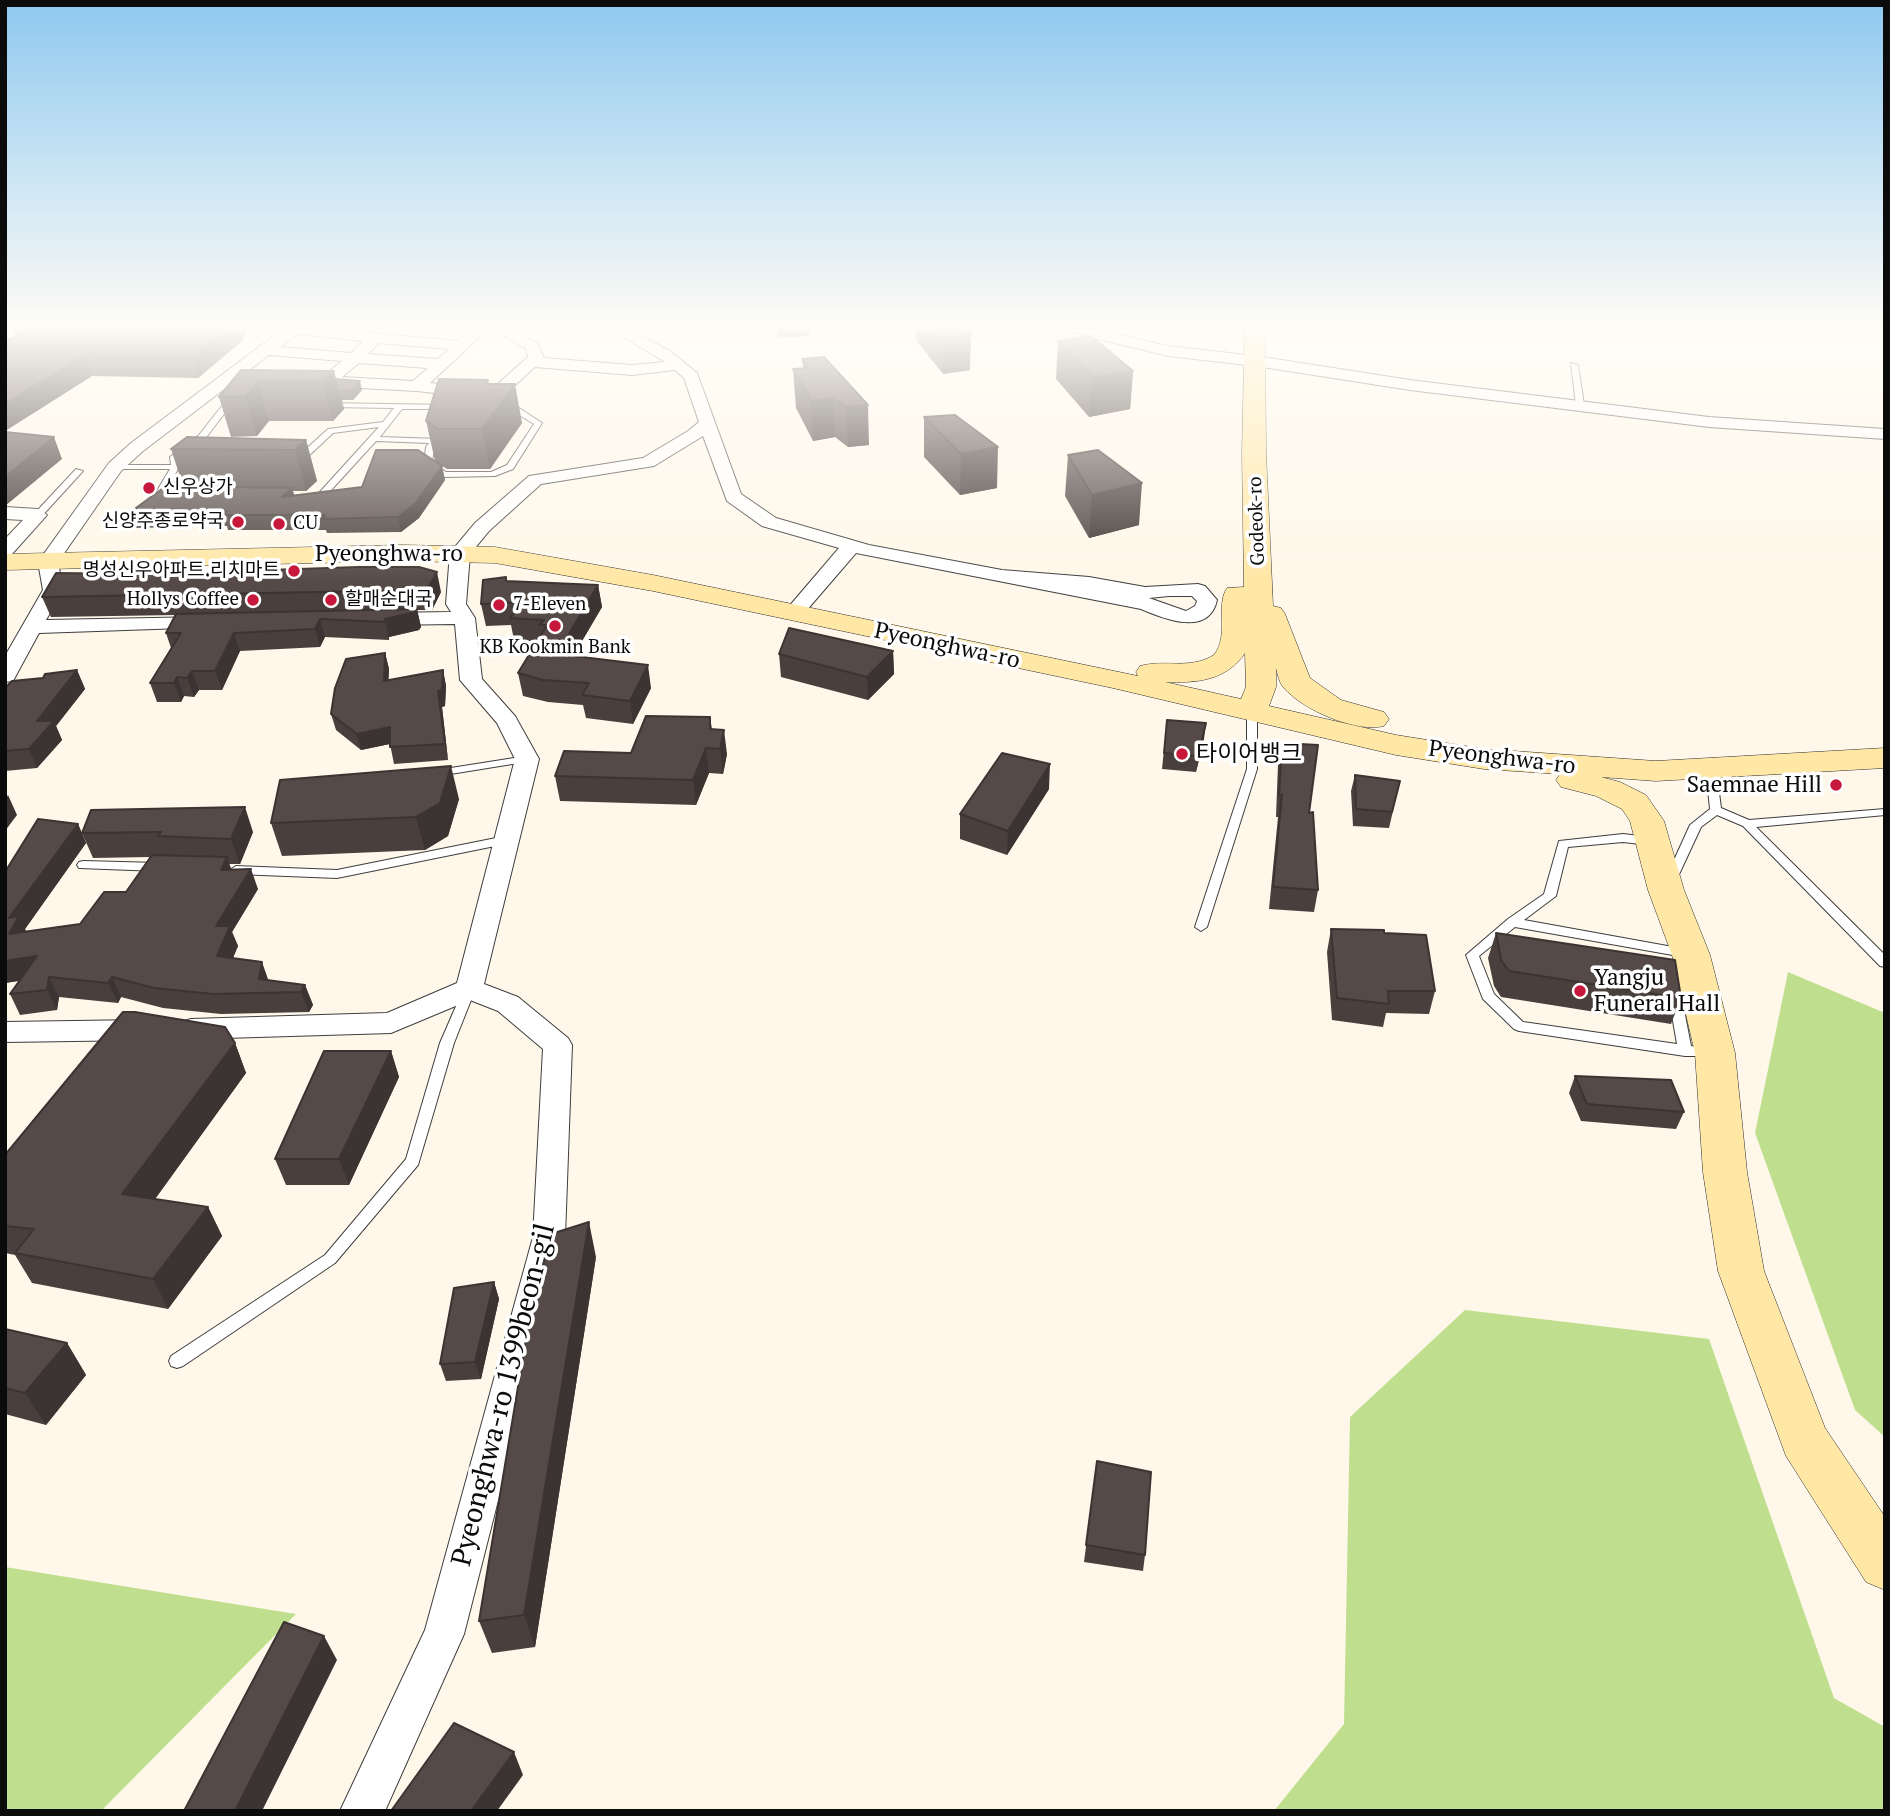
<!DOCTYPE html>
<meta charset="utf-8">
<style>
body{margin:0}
#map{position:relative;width:1890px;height:1816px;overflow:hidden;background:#fff8ea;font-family:"PT Serif",serif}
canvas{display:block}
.frame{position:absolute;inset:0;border:7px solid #0b0b0b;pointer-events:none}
</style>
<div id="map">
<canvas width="1890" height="1816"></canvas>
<div class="frame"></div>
</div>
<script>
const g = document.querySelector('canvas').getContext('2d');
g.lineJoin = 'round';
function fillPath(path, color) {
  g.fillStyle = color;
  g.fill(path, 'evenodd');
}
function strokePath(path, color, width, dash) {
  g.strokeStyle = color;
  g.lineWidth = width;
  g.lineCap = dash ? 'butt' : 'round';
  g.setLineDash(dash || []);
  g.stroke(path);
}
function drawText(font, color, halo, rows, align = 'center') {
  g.font = font + ' "PT Serif","Noto Sans KR",serif';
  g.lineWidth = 7;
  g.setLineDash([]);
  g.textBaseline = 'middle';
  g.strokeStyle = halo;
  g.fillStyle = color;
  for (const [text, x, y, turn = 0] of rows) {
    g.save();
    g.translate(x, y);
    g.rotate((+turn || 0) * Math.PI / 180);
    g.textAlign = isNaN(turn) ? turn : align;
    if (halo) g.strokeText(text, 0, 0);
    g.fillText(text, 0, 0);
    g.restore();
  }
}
fillPath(new Path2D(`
 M1788,972L1885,1013V1437L1855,1410L1755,1133Z
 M1465,1310L1709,1339L1834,1698L1885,1727V1811H1274L1344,1724L1350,1417Z
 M5,1567L296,1614L101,1811H5Z`), '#bfdf8e');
const lane = new Path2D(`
 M1571,363L1578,365L1584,405L1580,407L1576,405Z
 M225,402H236L240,404L230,406L205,439L177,460L179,465L186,467L178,469L162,496L155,494L170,469H115L111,467L115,465H171L170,457L199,435Z
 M324,403L449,405L450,407L446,409H402L380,437L438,439L439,441L434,447L432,463L446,472H491L507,465L534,424L514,412L503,411V407L519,408L542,423L513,469L495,476L444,477L424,464L426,447L429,443L376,441L323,499L307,498V494H318L379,427L333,433L300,464H294V460L328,429L383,422L394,408L327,407H324Z
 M76,469L83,471L41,517H35V513Z
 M1252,708L1257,711V769L1207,927L1201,931L1195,927L1247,769V711Z
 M527,756L531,757L532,759L531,761L438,776L432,773L438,770Z
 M1711,767L1716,770L1721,808L1749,820L1885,809V815L1756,827L1885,955V967L1880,966L1743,826L1717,815L1701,827L1675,883H1667L1665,880L1690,825L1710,809L1706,770Z
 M1623,834L1649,837L1655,841L1649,845L1623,842L1568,847L1556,896L1524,920L1684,949L1688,950L1690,953L1688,956L1684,957L1515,927L1479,956L1494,994L1523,1022L1677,1044L1668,992L1675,988L1680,989L1691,1046L1714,1050L1716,1053L1714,1056H1685L1519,1031L1514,1029L1483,999L1466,955L1508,919L1544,894L1559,841Z
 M506,836L510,837L512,840L510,843L337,878L236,874L230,870L236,866L337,870Z
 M83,861L159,863L165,867L159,871L79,868L77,865L79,862Z
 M469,986L475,990L454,1043L418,1165L335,1263L183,1366L177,1368L171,1366L169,1361L171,1356L325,1255L406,1159L440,1043L463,990Z`);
const street = new Path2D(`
 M283,329H330L458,341L472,329H488L430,383L491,390L528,357L526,349L493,329H511L538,344L544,358L632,365L665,362L610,329H628L670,351L697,373L741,494L776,518L869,545L1002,570L1089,577L1145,587L1198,584L1205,586L1217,600C1209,637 1164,619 1141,609L856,553L800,618H786L783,614L786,610L839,548L762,526L727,501L703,436L654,466L541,484L489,531L470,554L466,604L475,618L482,679L515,716L539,759L484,984L518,997L568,1038L572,1045L565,1237L464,1634L385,1811H340L425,1630L533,1237L543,1049L498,1011L470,1000L391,1033L191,1039L181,1036L177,1029L181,1022L191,1019L387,1013L457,983L515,759L497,723L460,680L455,624L384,625L377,623L374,619L377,615L384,613L451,612L446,604L450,553L475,523L529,476L643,458L688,431L699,422L684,378L675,370L632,375L535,367L501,398L495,400L417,391L304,385L296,380L298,377L324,376L342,361L269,355L143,451L121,471L58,562L63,590L46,620L205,617L212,619L215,623L212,627L39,633L13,681L5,682V656L43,590L38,562L109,463L131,443ZM297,334L363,341L351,353L280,347ZM379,343L449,349L438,359L368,354ZM359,363L428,368L413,381L342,377ZM1169,596H1192L1197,601L1195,606L1186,611L1149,598Z
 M1069,329H1094L1168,346L1256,356L1410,380L1709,417L1885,429V439L1709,427L1410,390L1256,366L1168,356L1071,332Z
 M5,507L38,509L47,515L12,554L5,556V539L23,520L5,519Z
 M142,1020L152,1023L156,1030L152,1037L142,1040L5,1042V1022Z`);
const secondary = new Path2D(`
 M1245,329H1265L1266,453L1273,606L1281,608L1285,614L1310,678L1341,700L1384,712L1389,719L1384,726C1356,733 1303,710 1284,688C1279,683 1278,675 1276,668V687L1269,706L1396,735L1484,749L1656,761L1885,748V768L1656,781L1601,777L1620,782L1646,795L1664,821L1684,890L1710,955L1735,1053L1747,1172L1764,1271L1825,1428L1885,1517V1590L1866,1582L1786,1456L1718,1271L1703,1172L1695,1053L1672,955L1648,890L1630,821L1622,809L1596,796L1561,787L1556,780L1560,774L1484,769L1396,755L1113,688L653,591L495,563L403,561L5,570V554L403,545L495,547L653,575L1138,676L1136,672L1140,666C1166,659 1190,670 1214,655C1230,634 1215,606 1227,588L1244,587L1242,453ZM1245,653L1246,687L1241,699L1165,682C1197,683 1226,681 1245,653Z`);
strokePath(lane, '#3e3e3e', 2);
strokePath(street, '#3e3e3e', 2);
strokePath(secondary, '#2d2d2d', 1);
fillPath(lane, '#fff');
fillPath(street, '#fff');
fillPath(secondary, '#ffe7a5');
fillPath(new Path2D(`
 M13,329H247L243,340L198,378L92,376L5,431V340L16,337Z
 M777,329H827L809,331V336L778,338Z
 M916,329H968L970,370L943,374L916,340Z
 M1058,341L1133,371L1130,409L1089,417L1056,379Z
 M824,357L869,445L848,447L835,437L813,441L796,408L793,369L803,368L802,359Z
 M241,370L336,379L362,390L353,400H342L344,409L333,421H269L257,436L231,437L219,397Z
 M488,384L522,423L490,469H447L442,466L445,480L419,518L401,532L327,533L326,530H228L227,526L134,528L129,513L183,486L171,449L306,440L317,481L306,491H293L294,496L362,487L435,461L426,421Z
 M924,417L997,488L960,495L924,457Z
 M1068,455L1139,525L1089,538L1065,496Z
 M359,567L441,592L432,610H417L421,627L419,630L389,637V640L325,637L320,647L240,651L222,690H199L194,697L184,696L181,702H157L150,683L171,648L166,633L176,615L51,617L42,597L145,574Z
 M506,577L507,581L598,585L602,607L573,656L651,688L633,724L586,718L583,705L548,702L523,696L518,673L537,642L514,640L511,625L486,626L481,604Z
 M893,651L894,674L868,700L781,677L779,654Z
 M385,653L389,669L388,680L443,670L446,686L445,706L442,707L448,760L394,764L390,744L361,750L336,730L331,714Z
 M77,670L85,689L56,726L62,740L37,768L5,771V688Z
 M710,717L712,729L727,754L723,774L709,773L696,805L560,801L555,776L631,753Z
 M1167,720L1204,739L1196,772L1162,769Z
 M1282,743L1309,813L1318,890L1314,912L1269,909L1278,817H1276L1278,764Z
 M1355,775L1400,781L1389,828L1353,826L1351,791Z
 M1049,789L1007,855L960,839V814Z
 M459,799L448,836L425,850L282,856L271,823Z
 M78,824L86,843L25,929L26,932L80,924L126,892L150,857L93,858L82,833L253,832L240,864H229L231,869L258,889L232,932L238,946L233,958L269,980L305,985L313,1005L309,1012L221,1014L163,1008L121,997L118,1003L59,997L57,1010L20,1015L10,994L19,981L5,983V872Z
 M1331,929L1384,933L1435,991L1429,1014L1386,1013L1383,1027L1332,1020L1327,952Z
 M1496,933L1681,998L1671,1024L1501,997L1494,986L1488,958Z
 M235,1043L246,1073L155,1199L208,1207L222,1236L168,1309L32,1283L15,1255L5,1253V1155Z
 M391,1051L399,1077L349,1185H286L275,1159Z
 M1575,1076L1684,1112L1676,1129L1581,1121L1569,1093Z
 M596,1257L535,1647L492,1653L479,1621Z
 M494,1282L499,1299L481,1379L446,1381L440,1364Z
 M5,1329L67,1343L86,1375L46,1425L5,1414Z
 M1097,1461L1145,1555L1143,1571L1084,1562Z`), '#49403d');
fillPath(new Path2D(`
 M14,329H49L19,343Z
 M226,329H247L243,340L198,378L192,357Z
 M809,329H827L809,331Z
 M971,333L970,370L943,374V336Z
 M85,355L92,376L5,431V404Z
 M334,371L344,409L333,421L323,382Z
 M1133,371L1130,409L1089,417L1092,378Z
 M488,380L494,413L515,384L522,423L490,469L482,429L486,384Z
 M360,381L362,390L353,400L350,391Z
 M258,382L269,421L257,436L245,397Z
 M833,398L835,437L813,441L811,401Z
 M868,405L869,445L848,447L846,407Z
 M54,437L62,459L5,506V477Z
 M306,440L317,481L306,491L295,450Z
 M998,447L997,488L960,495L961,454Z
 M442,466L445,480L419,518L401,532L398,517Z
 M1142,483L1139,525L1089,538L1092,495Z
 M292,488L296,502L282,497Z
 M437,572L441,592L432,610L427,590Z
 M598,585L602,607L561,677L557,654Z
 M417,609L421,627L419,630L389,637V640L385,619Z
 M320,619L325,637L320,647L315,629Z
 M234,633L240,651L222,690L215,671Z
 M893,651L894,674L868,700L867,677Z
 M385,653L389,669L388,696L384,681Z
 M648,665L651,688L633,724L630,701Z
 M77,670L85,689L56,726L62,740L37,768L29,749L37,721Z
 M443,670L446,686L445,706L442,707L448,760L445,744L438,691Z
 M192,671L199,690L194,697L187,678Z
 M177,677L184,696L181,702L174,683Z
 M1206,723L1204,739L1196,772L1198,756Z
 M390,727L394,743L361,750L357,734Z
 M724,730L727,754L723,774L720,749Z
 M706,748L709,773L696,805L693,780Z
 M1050,764L1049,789L1007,855L1008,831Z
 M451,766L459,799L448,836L425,850L416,817Z
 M8,795L17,815L5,831V800Z
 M245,807L253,832L240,864L231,839Z
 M78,824L86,843L25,929L28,936L9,934V918Z
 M227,857L234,877L221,870Z
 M251,869L258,889L232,932L238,946L225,976L217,956L216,926Z
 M37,956L46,976L5,983V961Z
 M262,962L269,982L259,979Z
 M49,977L59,997L57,1010L47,990Z
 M112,977L121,997L118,1003L108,983Z
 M305,985L313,1005L309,1012L301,992Z
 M235,1043L246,1073L137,1224L122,1194Z
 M391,1051L399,1077L349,1185L339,1159Z
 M208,1207L222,1236L168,1309L153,1279Z
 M589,1222L596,1257L535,1647L524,1615Z
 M494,1282L499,1299L481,1379L475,1362Z
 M67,1343L86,1375L46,1425L25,1393Z
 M324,1636L337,1660L262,1811H235Z
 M514,1752L523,1775L497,1811H471Z`), '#3c3432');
const building = new Path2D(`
 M38,329H226L192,357L85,355L5,404V340Z
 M937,329H968L971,333L943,336Z
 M1091,336L1133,371L1092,378L1058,341Z
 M824,357L868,405L846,407L833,398L811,401L793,369L808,368L802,359Z
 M241,370L334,371L323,382H258L245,397H219Z
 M336,379L360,381L350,391H339Z
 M439,379L488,380L486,384H515L482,429H438L426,421Z
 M955,415L998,447L961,454L924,417Z
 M5,432L54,437L5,477Z
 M187,437L306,440L295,450L171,449Z
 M376,450H418L442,466L416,503L398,517L323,519L325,515H223L226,511L129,513L166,486L292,488L282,497L362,487Z
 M1098,450L1142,483L1092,495L1068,455Z
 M359,567H419L437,572L427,590L42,597L56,573L145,574Z
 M506,577V581L598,585L557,654L648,665L630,701L582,695L589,683L543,680L518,673L547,625H539L544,620L510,618L523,602L481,604L483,580Z
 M417,609L415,612L385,619V622L320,619L315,629L234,633L215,671H192L187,678L177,677L174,683H150L181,633H166L176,614Z
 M789,628L893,651L867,677L779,654Z
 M385,653L384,681L443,670L442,690L438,691L445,744L390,747V727L357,734L331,714L335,688L346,659Z
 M77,670L37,721H54L29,749L5,751V688L12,681L43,678L45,674Z
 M646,716L710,717V729L724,730L720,749L706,748L693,780L555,776L564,751L631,753Z
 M1167,720L1206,723L1198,756L1164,753Z
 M1282,743L1318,745L1309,813L1313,812L1318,890L1273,887L1282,795H1279Z
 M1002,753L1050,764L1008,831L960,814Z
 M451,766L440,803L416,817L271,823L280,780Z
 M1355,775L1400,781L1392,812L1356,809Z
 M245,807L231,839L158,836L161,832L82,833L91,810Z
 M38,819L78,824L9,918L19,916L9,934L80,924L104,892H126L152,855L227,857L221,870L251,869L216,926H230L217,956L262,962L259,979L305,985L301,992L213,994L154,988L112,977L108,983L49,977L47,990L10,994L37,956L5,961V872Z
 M1331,929L1384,930V933L1426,935L1435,991H1388L1389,1004L1337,998Z
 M1496,933L1675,960L1681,998L1509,971L1501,960Z
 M123,1012H135L225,1027L235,1043L122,1194L208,1207L153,1279L15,1253L34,1229L5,1226V1155Z
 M324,1051H391L339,1159H275Z
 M1575,1076L1671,1080L1684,1112L1587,1104Z
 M589,1222L524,1615L479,1621L530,1315L551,1234Z
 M494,1282L475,1362L440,1364L454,1288Z
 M5,1329L67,1343L25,1393L5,1388Z
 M1097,1461L1151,1472L1145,1555L1086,1545Z
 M284,1622L324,1636L235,1811H184Z
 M454,1723L514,1752L471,1811H391Z`);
fillPath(building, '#554a47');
strokePath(building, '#3c3432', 2);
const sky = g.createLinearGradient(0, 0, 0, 583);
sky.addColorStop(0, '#8fc9f0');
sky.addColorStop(0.56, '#fffcf6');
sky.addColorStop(1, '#fffcf600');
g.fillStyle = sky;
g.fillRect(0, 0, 1890, 583);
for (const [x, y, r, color] of [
 [149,488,7,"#c7183b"],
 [238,522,7,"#c7183b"],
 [279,524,7,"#c7183b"],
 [294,571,7,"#c7183b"],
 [253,600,7,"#c7183b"],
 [331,600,7,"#c7183b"],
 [499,605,7,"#c7183b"],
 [555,626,7,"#c7183b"],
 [1182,754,7,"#c7183b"],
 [1836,785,7,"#c7183b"],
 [1580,991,7,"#c7183b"]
]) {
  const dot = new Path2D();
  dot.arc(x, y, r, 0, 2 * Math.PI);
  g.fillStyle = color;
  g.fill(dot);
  strokePath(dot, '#fff', 2.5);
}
drawText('19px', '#0b0b0b', '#fff', [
 ["신우상가",163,488],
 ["신양주종로약국",224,522,"right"],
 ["CU",293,524],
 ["명성신우아파트.리치마트",280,571,"right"],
 ["Hollys Coffee",239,600,"right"],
 ["할매순대국",345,600],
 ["7-Eleven",513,605],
 ["KB Kookmin Bank",555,648,"center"]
], 'left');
drawText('19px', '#0b0b0b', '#fff', [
 ["Godeok-ro",1257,521,-92]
]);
drawText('23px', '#0b0b0b', '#fff', [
 ["Pyeonghwa-ro",389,554],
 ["Pyeonghwa-ro",947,646,12],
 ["Pyeonghwa-ro",1502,758,7]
]);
drawText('23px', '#0b0b0b', '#fff', [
 ["타이어뱅크",1196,754],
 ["Saemnae Hill",1822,785,"right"],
 ["Yangju",1594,978],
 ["Funeral Hall",1594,1004]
], 'left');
drawText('28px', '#0b0b0b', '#fff', [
 ["Pyeonghwa-ro 1399beon-gil",504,1395,-76]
]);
</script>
